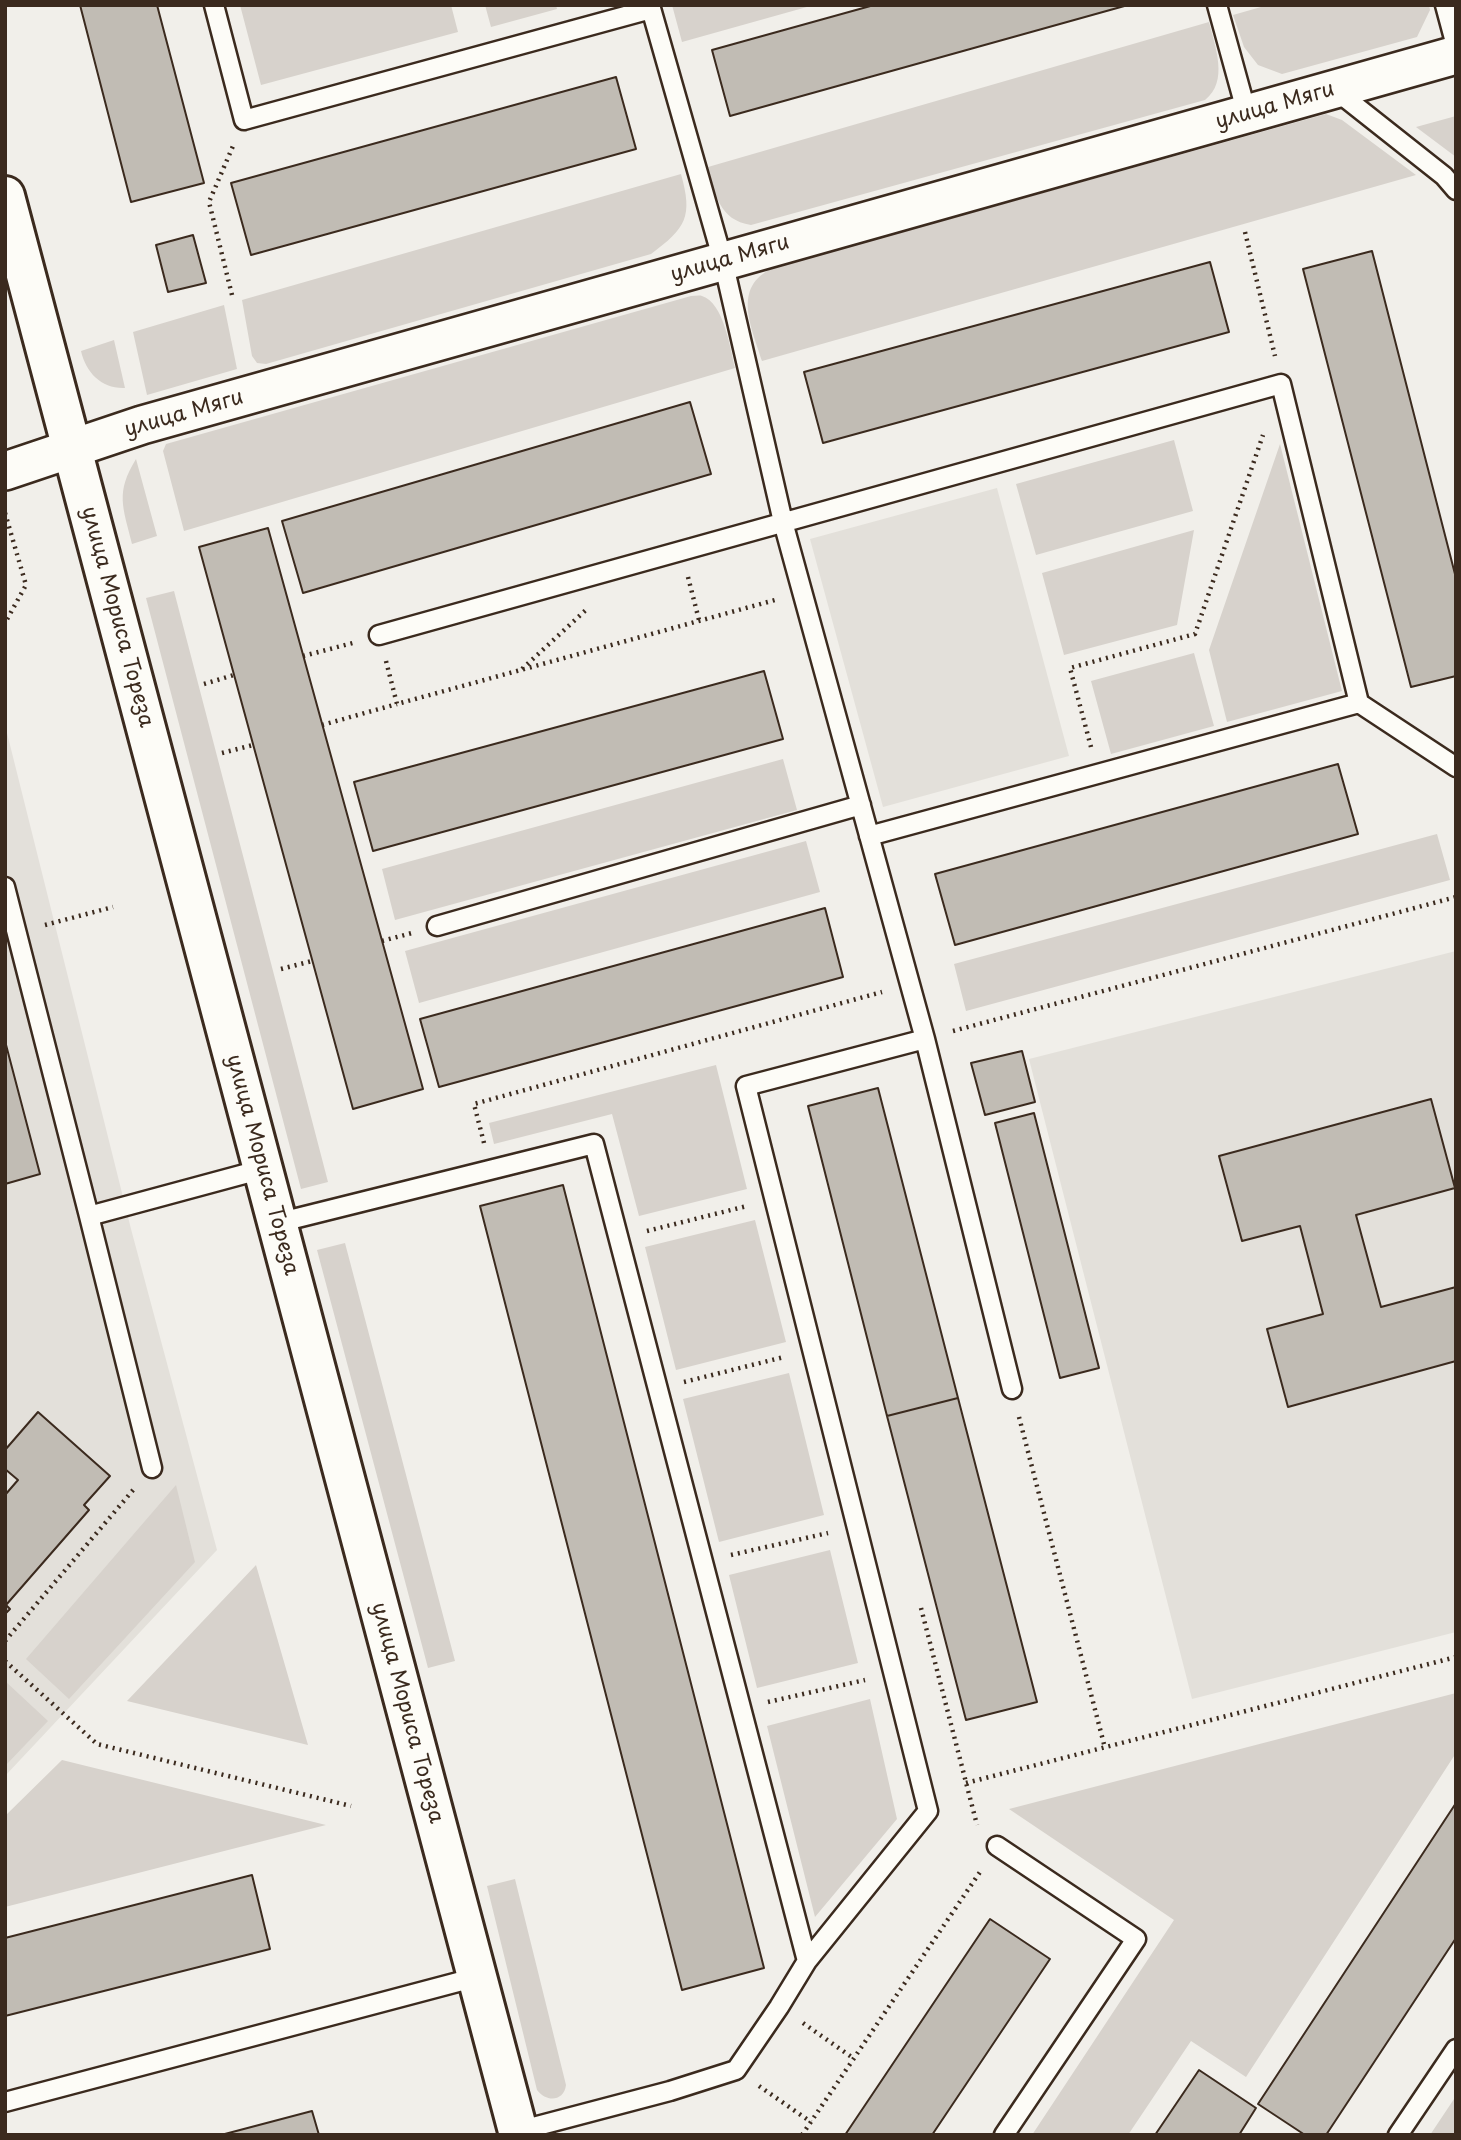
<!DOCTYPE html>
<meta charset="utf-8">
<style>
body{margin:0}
#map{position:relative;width:1461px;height:2140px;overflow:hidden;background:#f1efea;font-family:"Playpen Sans",sans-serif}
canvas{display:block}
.frame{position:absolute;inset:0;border:7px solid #3b2a1e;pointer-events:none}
</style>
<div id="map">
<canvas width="1461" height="2140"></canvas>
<div class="frame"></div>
</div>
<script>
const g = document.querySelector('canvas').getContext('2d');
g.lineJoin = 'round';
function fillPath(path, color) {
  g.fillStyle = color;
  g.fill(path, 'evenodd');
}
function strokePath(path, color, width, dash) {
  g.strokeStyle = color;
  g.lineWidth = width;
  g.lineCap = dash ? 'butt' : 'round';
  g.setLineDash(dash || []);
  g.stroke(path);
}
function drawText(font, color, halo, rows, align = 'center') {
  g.font = font + ' "Playpen Sans",sans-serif';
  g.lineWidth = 7;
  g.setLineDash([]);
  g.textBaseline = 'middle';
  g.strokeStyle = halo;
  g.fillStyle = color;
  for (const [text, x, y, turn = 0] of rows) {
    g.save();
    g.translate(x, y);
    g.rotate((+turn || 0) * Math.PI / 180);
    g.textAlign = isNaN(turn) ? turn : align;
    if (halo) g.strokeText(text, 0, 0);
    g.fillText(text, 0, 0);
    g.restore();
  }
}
fillPath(new Path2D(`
 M997,488L1069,756L883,807L810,539Z
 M5,725L131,1229L217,1550L5,1776Z
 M1456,951V1632L1192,1699L1029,1059Z`), '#e3e0da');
fillPath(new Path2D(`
 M240,5H451L458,32L261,85Z
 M485,5H556L557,9L491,27Z
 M672,5H814L682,42Z
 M1268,5H1429L1430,10L1417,37L1282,74L1258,65L1244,47L1233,15Z
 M1209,22C1215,47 1229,81 1205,100L751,225C719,220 715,194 708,167Z
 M1326,114L1342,120L1416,175L762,361C752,328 731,287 773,268Z
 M1456,116V157L1416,127Z
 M681,174C693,217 686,228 651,254L266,364L257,363L252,356L242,300Z
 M691,296C695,296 699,295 702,296C724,303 730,348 735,368L184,531L163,451L166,444Z
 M224,305L237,369L147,395L133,332Z
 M114,340L125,388C102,389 86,373 81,351Z
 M1174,440L1193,511L1036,555L1016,484Z
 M1280,444L1342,691L1227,722L1209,650Z
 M136,459L157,536L132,544C123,507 115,493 136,459Z
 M1194,530L1177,625L1064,655L1042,573Z
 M174,591L328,1182L301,1189L146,598Z
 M1194,653L1214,726L1111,754L1091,681Z
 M783,759L797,810L395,920L382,869Z
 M1437,834L1450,880L966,1011L954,964Z
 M806,841L820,892L419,1003L405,951Z
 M716,1065L747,1189L639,1216L612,1114L494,1144L489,1123Z
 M755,1220L786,1342L676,1370L645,1247Z
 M345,1243L455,1661L428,1668L317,1250Z
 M789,1373L824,1515L719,1542L683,1399Z
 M176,1485L195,1562L69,1699L26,1659Z
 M830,1550L858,1663L757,1688L729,1575Z
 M256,1565L308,1745L127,1701Z
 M5,1681L48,1721L5,1766Z
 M1456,1693V1753L1246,2077L1191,2041L1128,2135H1032L1174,1920L1009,1809Z
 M870,1699L897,1819L815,1917L767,1726Z
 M62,1760L326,1825L5,1907V1816Z
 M515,1879L566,2085C564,2101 547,2103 537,2090L487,1886Z
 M1456,2096V2135H1430Z`), '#d7d2cc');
const building = new Path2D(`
 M80,5H157L204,183L131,202Z
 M874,5H1128L730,116L712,50Z
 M616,77L636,149L251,255L231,183Z
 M193,235L206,283L168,292L156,245Z
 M1372,251L1456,578V676L1411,687L1303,269Z
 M1210,262L1229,332L823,443L804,372Z
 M690,402L711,474L303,593L282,521Z
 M268,528L423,1089L353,1109L199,547Z
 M764,671L783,739L373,851L354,782Z
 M1338,764L1358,834L955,945L935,874Z
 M825,908L843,977L439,1087L420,1019Z
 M5,1041L40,1174L5,1184Z
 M1022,1051L1035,1102L985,1115L971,1063Z
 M878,1088L958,1398L887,1416L808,1106Z
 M1431,1099L1455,1188L1356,1215L1381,1307L1456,1287V1361L1288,1407L1267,1329L1323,1314L1300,1226L1242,1241L1219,1156Z
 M1034,1113L1099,1368L1060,1378L995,1123Z
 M563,1185L764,1968L682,1990L480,1206Z
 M958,1398L1037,1702L966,1720L887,1416Z
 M38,1412L110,1476L84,1505L89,1510L6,1605L10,1609L5,1614V1495L18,1480L5,1469V1450Z
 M1456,1803V1938L1326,2135H1305L1258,2104Z
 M252,1875L270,1949L5,2016V1938Z
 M990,1919L1050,1959L932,2135H845Z
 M1199,2070L1256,2108L1239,2135H1155Z
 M312,2111L319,2135H221Z`);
fillPath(building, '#c1bcb4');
strokePath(building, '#3b2a1e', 2);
const service = new Path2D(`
 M214,5L244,120L651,9
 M650,5L723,261L783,522L925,1039L746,1086L928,1811L807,1961
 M1217,5L1247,114
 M1445,5L1456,46
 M1334,89L1444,176L1456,190
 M379,635L1281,384L1359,703L869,836
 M1359,703L1456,767
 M5,887L89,1216
 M437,926L861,805
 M925,1039L1012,1389
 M277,1223L594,1144L807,1961L779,2007L736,2070L670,2091L518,2131
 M152,1468L89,1216L263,1169
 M997,1846L1136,1939L1004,2135
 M5,2102L477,1977
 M1398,2135L1456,2049`);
const minor = new Path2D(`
 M5,471L142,425L1456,55`);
const secondary = new Path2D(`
 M5,196L519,2135`);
strokePath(service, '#3b2a1e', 23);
strokePath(minor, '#3b2a1e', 42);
strokePath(secondary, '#3b2a1e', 44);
strokePath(new Path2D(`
 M1245,232L1275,356
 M232,295L209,202L233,146
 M5,513L26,585L5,623
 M688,577L699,620
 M303,656L353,643
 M386,661L397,704L775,600
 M522,669L588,608
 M204,684L234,675
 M322,725L397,704
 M1091,747L1070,668L1195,634L1263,435
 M222,753L253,745
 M45,925L113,907
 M382,941L412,933
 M281,969L312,961
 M953,1031L1456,897
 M484,1143L474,1104L882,992
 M647,1231L747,1206
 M684,1382L784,1357
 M1019,1417L1105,1748
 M731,1555L828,1533
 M921,1608L977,1825
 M5,1641L134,1489
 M5,1661L97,1744L351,1806
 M768,1702L865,1680
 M966,1783L1456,1657
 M803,2023L853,2058
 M759,2086L811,2122
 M802,2135L982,1869`), '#3b2a1e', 4.5, [2, 5]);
strokePath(service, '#fdfcf7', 18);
strokePath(minor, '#fdfcf7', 37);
strokePath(secondary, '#fdfcf7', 38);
drawText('21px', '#3b2a1e', '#fdfcf7', [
 ["улица Мяги",1275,106,-16],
 ["улица Мяги",730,259,-16],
 ["улица Мяги",184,414,-16],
 ["улица Мориса Тореза",117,617,75],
 ["улица Мориса Тореза",262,1165,75],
 ["улица Мориса Тореза",407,1713,75]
]);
</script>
